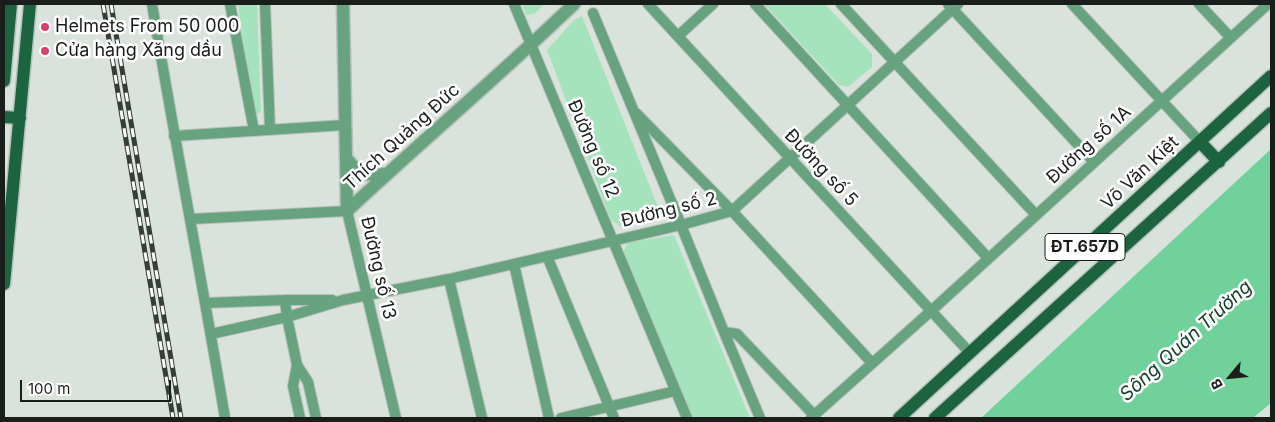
<!DOCTYPE html>
<meta charset="utf-8">
<style>
body{margin:0}
#map{position:relative;width:1275px;height:422px;overflow:hidden;background:#d9e3dc;font-family:Inter,sans-serif}
canvas{display:block}
.frame{position:absolute;inset:0;border:5px solid #1a1e1b;pointer-events:none}
.north{position:absolute;left:1205px;top:352px;width:50px;height:50px;-webkit-text-stroke:4px #fff;paint-order:stroke;rotate:242deg;font-size:14px;font-weight:700;line-height:20px;text-align:center;color:#1a1e1b}
.north::after{content:'';display:block;margin:auto;width:18px;height:22px;background:#1a1e1b;clip-path:polygon(50% 0,100% 100%,50% 72%,0 100%)}
.scale{position:absolute;left:20px;top:380px;width:151px;height:22px;box-sizing:border-box;border:2px solid #1a1e1b;border-top:0;padding-left:6px;font-size:15px;line-height:18px;white-space:nowrap;color:#1a1e1b;-webkit-text-stroke:4px #fff;paint-order:stroke}
</style>
<div id="map">
<canvas width="1275" height="422"></canvas>
<div class="frame"></div>
<div class="north">B</div>
<div class="scale">100 m</div>
</div>
<script>
const g = document.querySelector('canvas').getContext('2d');
g.lineJoin = 'round';
function fillPath(path, color) {
  g.fillStyle = color;
  g.fill(path, 'evenodd');
}
function strokePath(path, color, width, dash) {
  g.strokeStyle = color;
  g.lineWidth = width;
  g.lineCap = dash ? 'butt' : 'round';
  g.setLineDash(dash || []);
  g.stroke(path);
}
function drawText(font, color, halo, rows, align = 'center') {
  g.font = font + ' Inter,sans-serif';
  g.lineWidth = 5;
  g.setLineDash([]);
  g.textBaseline = 'middle';
  g.strokeStyle = halo;
  g.fillStyle = color;
  for (const [text, x, y, turn = 0] of rows) {
    g.save();
    g.translate(x, y);
    g.rotate((+turn || 0) * Math.PI / 180);
    g.textAlign = isNaN(turn) ? turn : align;
    if (halo) g.strokeText(text, 0, 0);
    g.fillText(text, 0, 0);
    g.restore();
  }
}
fillPath(new Path2D(`
 M238,4H257L261,112L257,114L255,113L252,108Z
 M522,4H545L534,14L526,15Z
 M764,4H825L872,54V67L848,87L839,85Z
 M582,16L660,212L657,219L620,226L611,220L547,50L574,20Z
 M674,235L750,418H692L623,252L628,243Z`), '#a5e3bd');
fillPath(new Path2D(`
 M1271,149V403L1253,418H981Z`), '#71d19a');
const minor = new Path2D(`
 M152,4C175,142 202,280 225,418
 M230,4L254,131
 M265,4L270,130
 M514,4L687,418
 M648,4L970,353
 M755,4L988,258
 M841,4L1036,215
 M948,4L1094,162
 M1072,4L1200,142
 M1199,4L1231,38
 M593,13L681,225L724,332L760,418
 M678,36L713,4
 M636,113L732,211L872,363
 M174,136L345,125
 M191,219L347,211L396,418
 M547,256L614,418
 M514,264L549,418
 M449,279L482,418
 M285,300L287,317L297,365L308,382L316,418
 M205,303L285,300H332
 M724,332L737,334L814,415
 M211,334L287,317L343,300L449,279L681,225L732,211L958,4
 M297,365L293,386L300,418
 M561,418L675,391
 M811,418L931,311L1268,4`);
const tertiary = new Path2D(`
 M343,4L347,211
 M346,158C360,175 364,176 386,174
 M347,211C422,141 500,75 574,4`);
const primary = new Path2D(`
 M4,81L11,4
 M4,117L20,118
 M1200,142L1219,162
 M4,284L30,4
 M899,418L1271,76
 M935,418L1271,113`);
strokePath(minor, '#b7c0b9', 12);
strokePath(tertiary, '#b7c0b9', 15);
strokePath(primary, '#b7c0b9', 15);
strokePath(minor, '#68a37f', 10);
strokePath(tertiary, '#68a37f', 12);
strokePath(primary, '#1c6440', 12);
const rail = new Path2D(`
 M103,4L173,418
 M111,4L181,418`);
strokePath(rail, '#383d39', 5);
strokePath(rail, '#fff', 3, [9]);
for (const [x, y, r, color] of [
 [45,27,5,"#d1426c"],
 [45,51,5,"#d1426c"]
]) {
  const dot = new Path2D();
  dot.arc(x, y, r, 0, 2 * Math.PI);
  g.fillStyle = color;
  g.fill(dot);
  strokePath(dot, '#fff', 2);
}
for (const [x, y, w] of [
 [1085,247,80]
]) {
  const box = new Path2D();
  box.roundRect(x - w / 2, y - 13.5, w, 27, 4);
  g.fillStyle = '#fff';
  g.fill(box);
  strokePath(box, '#1a1e1b', 1);
}
drawText('bold 16px', '#1a1e1b', null, [
 ["ĐT.657D",1085,247]
]);
drawText('18px', '#1a1e1b', '#fff', [
 ["Helmets From 50 000",55,27],
 ["Cửa hàng Xăng dầu",55,51]
], 'left');
drawText('18px', '#1a1e1b', '#fff', [
 ["Thích Quảng Đức",402,137,-42],
 ["Đường số 1A",1089,145,-42],
 ["Đường số 12",593,149,67],
 ["Đường số 5",821,168,47],
 ["Võ Văn Kiệt",1140,173,-43],
 ["Đường số 2",669,210,-14],
 ["Đường số 13",378,268,77]
]);
drawText('italic 19px', '#17402a', '#fff', [
 ["Sông Quán Trường",1186,341,-42]
]);
</script>
